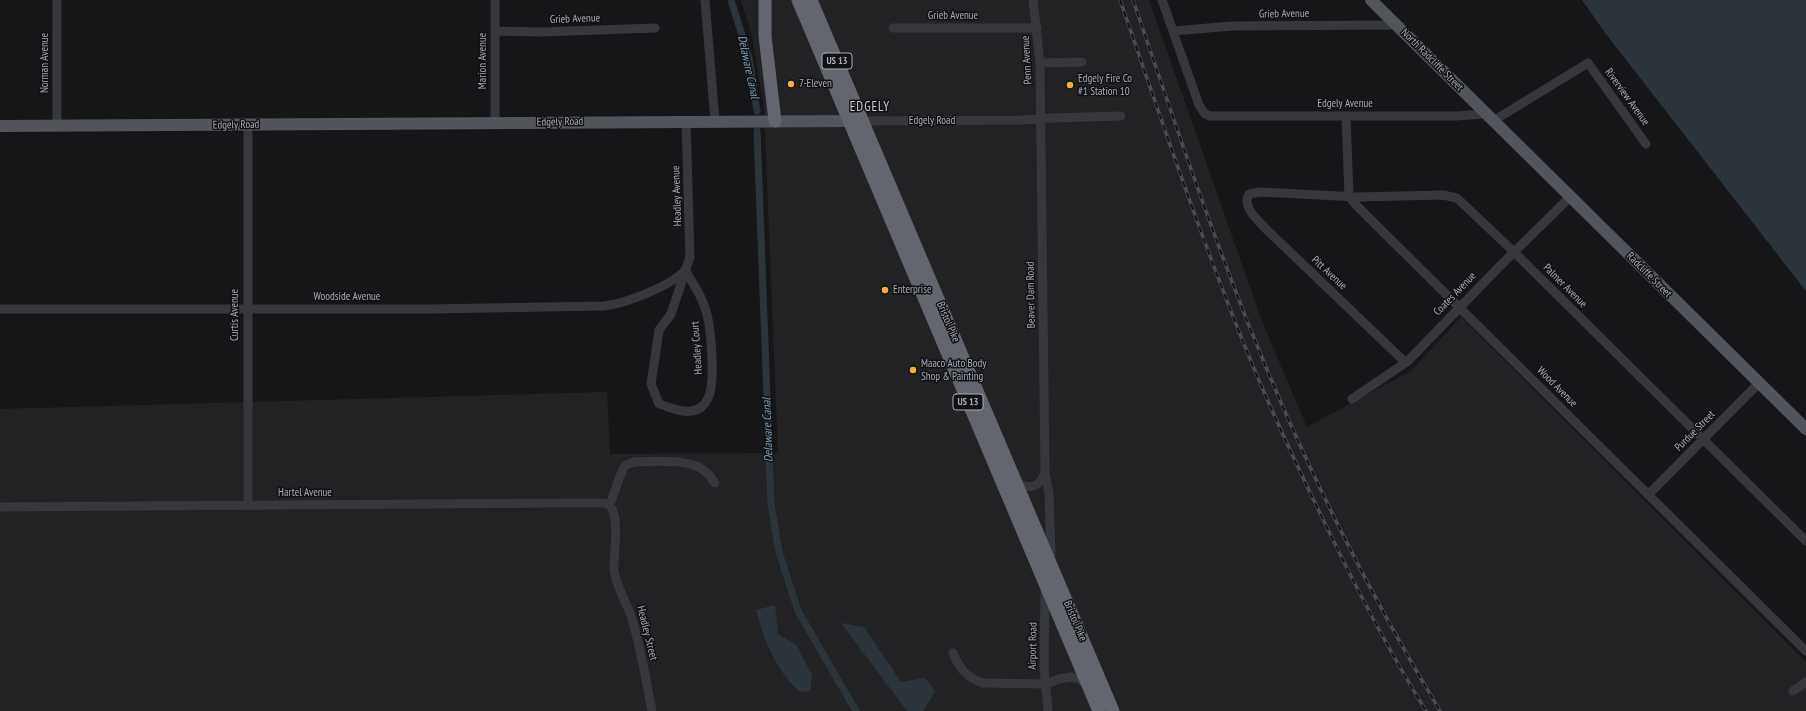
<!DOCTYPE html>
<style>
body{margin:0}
canvas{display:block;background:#161618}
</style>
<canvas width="1806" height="711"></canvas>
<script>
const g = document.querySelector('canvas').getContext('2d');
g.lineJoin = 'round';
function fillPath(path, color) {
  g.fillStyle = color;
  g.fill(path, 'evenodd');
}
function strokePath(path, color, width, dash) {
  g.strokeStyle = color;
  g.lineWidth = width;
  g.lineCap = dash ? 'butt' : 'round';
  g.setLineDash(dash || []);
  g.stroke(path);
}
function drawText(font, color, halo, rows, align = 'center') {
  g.font = font + ' "PT Sans Narrow",sans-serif';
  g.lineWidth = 3;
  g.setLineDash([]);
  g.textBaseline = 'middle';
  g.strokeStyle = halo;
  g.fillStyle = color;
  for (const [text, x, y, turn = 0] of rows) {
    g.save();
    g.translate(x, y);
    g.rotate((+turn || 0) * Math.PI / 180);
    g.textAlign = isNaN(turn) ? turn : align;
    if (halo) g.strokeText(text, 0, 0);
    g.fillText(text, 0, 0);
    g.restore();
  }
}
fillPath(new Path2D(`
 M741,0H1149L1263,324L1307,427L1411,371L1461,317L1806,662V711H0V409L607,392L610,454L778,453L764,108L752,36Z`), '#222225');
fillPath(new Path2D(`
 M1582,0H1806V291L1606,34Z
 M775,605L778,634L796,645L812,675L810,691L800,692C776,671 764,640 756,610Z
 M841,623L864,627L901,682L925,678L935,691L923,711H907Z`), '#2c353c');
strokePath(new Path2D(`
 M731,0L749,58L757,111
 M757,131L771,504L779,552L798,611L856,711`), '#2c353c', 7);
strokePath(new Path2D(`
 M495,0V123
 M705,0L715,121
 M1033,0L1040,63L1045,472L1049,494L1051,555
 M1162,0L1199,105L1205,114L1210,116H1456L1486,114
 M893,28H1037
 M495,31L541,32L655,28
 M1173,31L1232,26L1396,25
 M1040,63L1082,62
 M1346,116L1349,196L1355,204L1806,651
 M863,121L1023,120L1051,118L1121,116
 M1493,121L1588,63L1646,144
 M248,125V505
 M57,126V0
 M685,270C692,282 701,294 705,308C711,324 716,383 708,398C705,405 699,410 692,411C681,413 670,407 659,404L651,384L659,330L671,314L690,257L686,121
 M0,309H430L604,306C625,304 673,285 685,270
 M1405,362L1267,230C1259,221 1241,207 1249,194L1260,192L1358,197L1443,195L1457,198L1514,252L1806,541
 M1352,399L1408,361L1497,269L1570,197
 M1016,482C1029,490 1040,488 1045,472
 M1648,495L1759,383
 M609,505C621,516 613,555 614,570C616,587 627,602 632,619C641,649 646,680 652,711
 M609,505C614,497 621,470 625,466C627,464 631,463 634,462C653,461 694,458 707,473C710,475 712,480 715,483
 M0,507L564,503H603L609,505
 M1045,591L1044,667L1048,711
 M953,653C959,668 967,678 983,683L1046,684L1059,679L1070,677L1079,679L1088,685
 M1793,691L1806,682`), '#37383d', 9);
strokePath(new Path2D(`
 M1371,0L1806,429
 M0,126L858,121`), '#53555c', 12);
strokePath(new Path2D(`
 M765,0V36L775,121
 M798,0L1099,711
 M811,0L1113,711`), '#63666e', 13);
const rail = new Path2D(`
 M1120,0C1159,112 1196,224 1240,334C1269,408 1303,479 1338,550C1365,605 1394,659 1426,711
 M1133,0C1170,108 1206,217 1248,323C1301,457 1366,588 1440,711`);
strokePath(rail, '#4a4c52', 3.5);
strokePath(rail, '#111113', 2, [6]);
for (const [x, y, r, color] of [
 [791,84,4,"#f2b134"],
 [1070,85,4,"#f2b134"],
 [885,290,4,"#f2b134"],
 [913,370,4,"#f2b134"]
]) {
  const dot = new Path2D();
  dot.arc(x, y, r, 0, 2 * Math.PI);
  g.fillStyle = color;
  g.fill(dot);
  strokePath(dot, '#111113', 1.5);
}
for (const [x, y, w] of [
 [837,61,30],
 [968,402,30]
]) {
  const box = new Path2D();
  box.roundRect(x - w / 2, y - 8, w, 16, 3);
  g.fillStyle = '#111113';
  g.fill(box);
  strokePath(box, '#a8adb8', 1);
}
drawText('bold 10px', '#a8adb8', null, [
 ["US 13",837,61],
 ["US 13",968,402]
]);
drawText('11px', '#a8adb8', '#111113', [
 ["Grieb Avenue",1284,14,-1],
 ["Grieb Avenue",953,16],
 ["Grieb Avenue",575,19,-2],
 ["Penn Avenue",1027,60,-93],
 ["North Radcliffe Street",1432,60,45],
 ["Marion Avenue",483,61,-90],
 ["Norman Avenue",45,63,-90],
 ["Riverview Avenue",1627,97,54],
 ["Edgely Avenue",1345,104],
 ["Edgely Road",932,121],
 ["Edgely Road",560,122,-1],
 ["Edgely Road",236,125,-1],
 ["Headley Avenue",677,196,-92],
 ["Pitt Avenue",1329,273,43],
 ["Radcliffe Street",1649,275,45],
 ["Palmer Avenue",1565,286,45],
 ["Coates Avenue",1455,294,-46],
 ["Beaver Dam Road",1031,295,-91],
 ["Woodside Avenue",347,297],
 ["Curtis Avenue",235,315,-90],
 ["Bristol Pike",948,322,67],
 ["Headley Court",697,348,-94],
 ["Wood Avenue",1557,387,45],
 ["Purdue Street",1695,431,-45],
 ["Hartel Avenue",305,493],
 ["Bristol Pike",1075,621,67],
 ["Headley Street",647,633,76],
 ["Airport Road",1033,646,-89]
]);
drawText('11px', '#a8adb8', '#111113', [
 ["Edgely Fire Co",1078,79],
 ["#1 Station 10",1078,92],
 ["7-Eleven",799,84],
 ["Enterprise",893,290],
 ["Maaco Auto Body",921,364],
 ["Shop & Painting",921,377]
], 'left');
drawText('italic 12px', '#7f9bb3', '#111113', [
 ["Delaware Canal",748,67,78],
 ["Delaware Canal",768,430,-92]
]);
g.letterSpacing = '1px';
drawText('13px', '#c9ccd4', '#111113', [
 ["EDGELY",870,107]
]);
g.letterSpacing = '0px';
</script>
